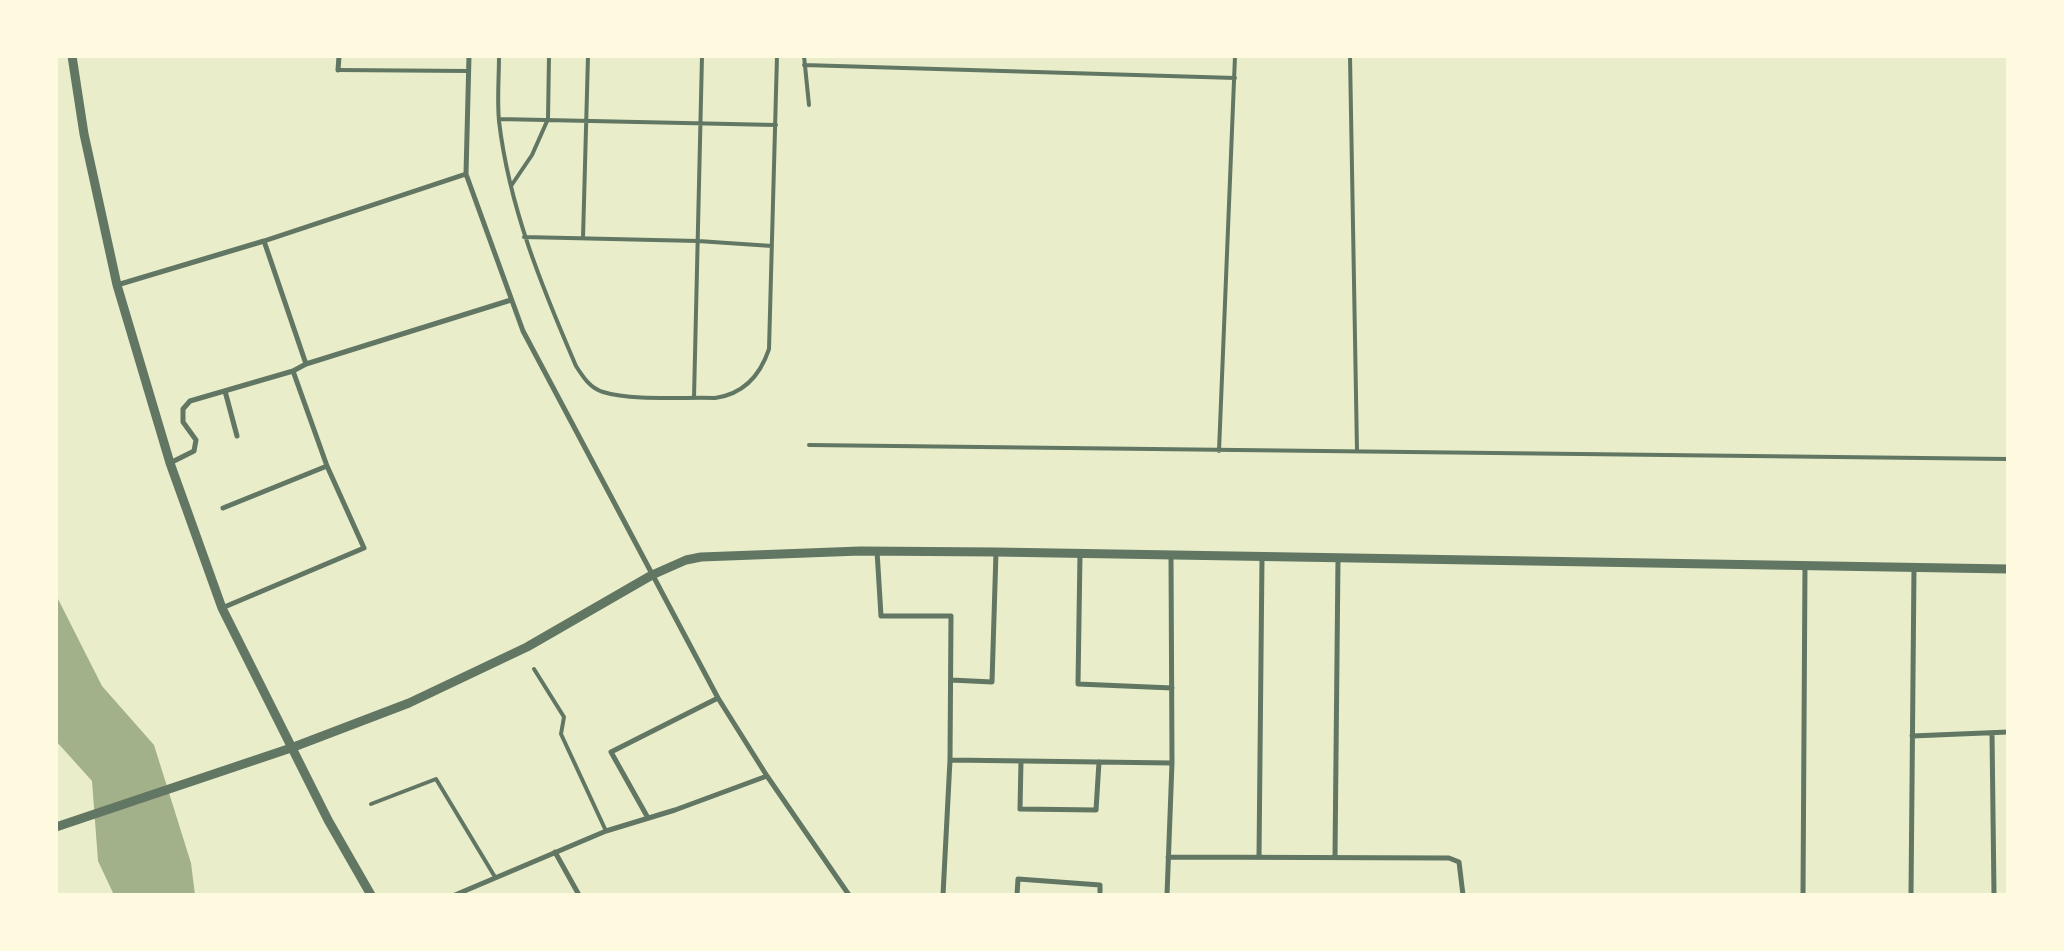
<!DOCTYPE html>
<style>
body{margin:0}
#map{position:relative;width:2064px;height:951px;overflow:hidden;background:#e9edc9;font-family:Karla,sans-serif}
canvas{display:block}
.frame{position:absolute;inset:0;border:58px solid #fefae0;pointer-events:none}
</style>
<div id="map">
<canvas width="2064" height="951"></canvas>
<div class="frame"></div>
</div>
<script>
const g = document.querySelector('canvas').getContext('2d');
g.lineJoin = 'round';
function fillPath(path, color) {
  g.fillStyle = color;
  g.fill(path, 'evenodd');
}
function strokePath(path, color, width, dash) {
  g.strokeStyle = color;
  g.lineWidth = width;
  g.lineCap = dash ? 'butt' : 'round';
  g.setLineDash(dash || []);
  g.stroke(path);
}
fillPath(new Path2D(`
 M56,595L102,686L154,745L191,863L195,895H114L98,861L92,781L56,741Z`), '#a3b18a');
strokePath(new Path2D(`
 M499,56C499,78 497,100 499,121C509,207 542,287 576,366C583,377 590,388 603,392C632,401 683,397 715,398C744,394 760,376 769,349L777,56
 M804,56L809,105
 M1350,56L1357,451
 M804,65L1235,78
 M338,70L469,71
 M499,119L776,125
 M511,186L532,155L548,119L549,56
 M524,237L698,241L772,246
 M583,238L588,56
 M694,398L702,56
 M809,445L2008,459
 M1219,451L1235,56
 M534,669L564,717L561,734L606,831
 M371,804L436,779L495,877`), '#617663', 4);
strokePath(new Path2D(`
 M469,56L466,174L523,331L718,698L767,776L849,895
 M338,70L339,56
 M264,241L306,364
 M117,285L264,241L466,174
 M225,391L237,436
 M170,463L194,451L196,440L183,422V409L190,401L293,371
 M223,508L327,466
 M877,551L881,616H951L950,760L943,895
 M1080,554L1078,684L1172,688
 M222,608L364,548L327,466L293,371L306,364L511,300
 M951,680L992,682L996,552
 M1992,733L1994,895
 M1912,736L2008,732
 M950,760L1172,763
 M1021,761L1020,809L1096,810L1099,762
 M648,818L611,752L718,698
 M555,852L579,895
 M1168,857L1449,858L1459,862L1463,895
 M1259,857L1262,557
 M1335,857L1338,558
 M455,895L606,831L675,810L767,776
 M1017,895L1018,879L1100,885V895
 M1167,895L1172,763L1171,555
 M1803,895L1805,565
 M1911,895L1914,567`), '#617663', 5);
strokePath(new Path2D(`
 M72,56L84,134L117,285L170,463L222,608L328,820L371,895
 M56,827L291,748L409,703L527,647L652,575L686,560L701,557L860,551L996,552L2008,569`), '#617663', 9);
</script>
